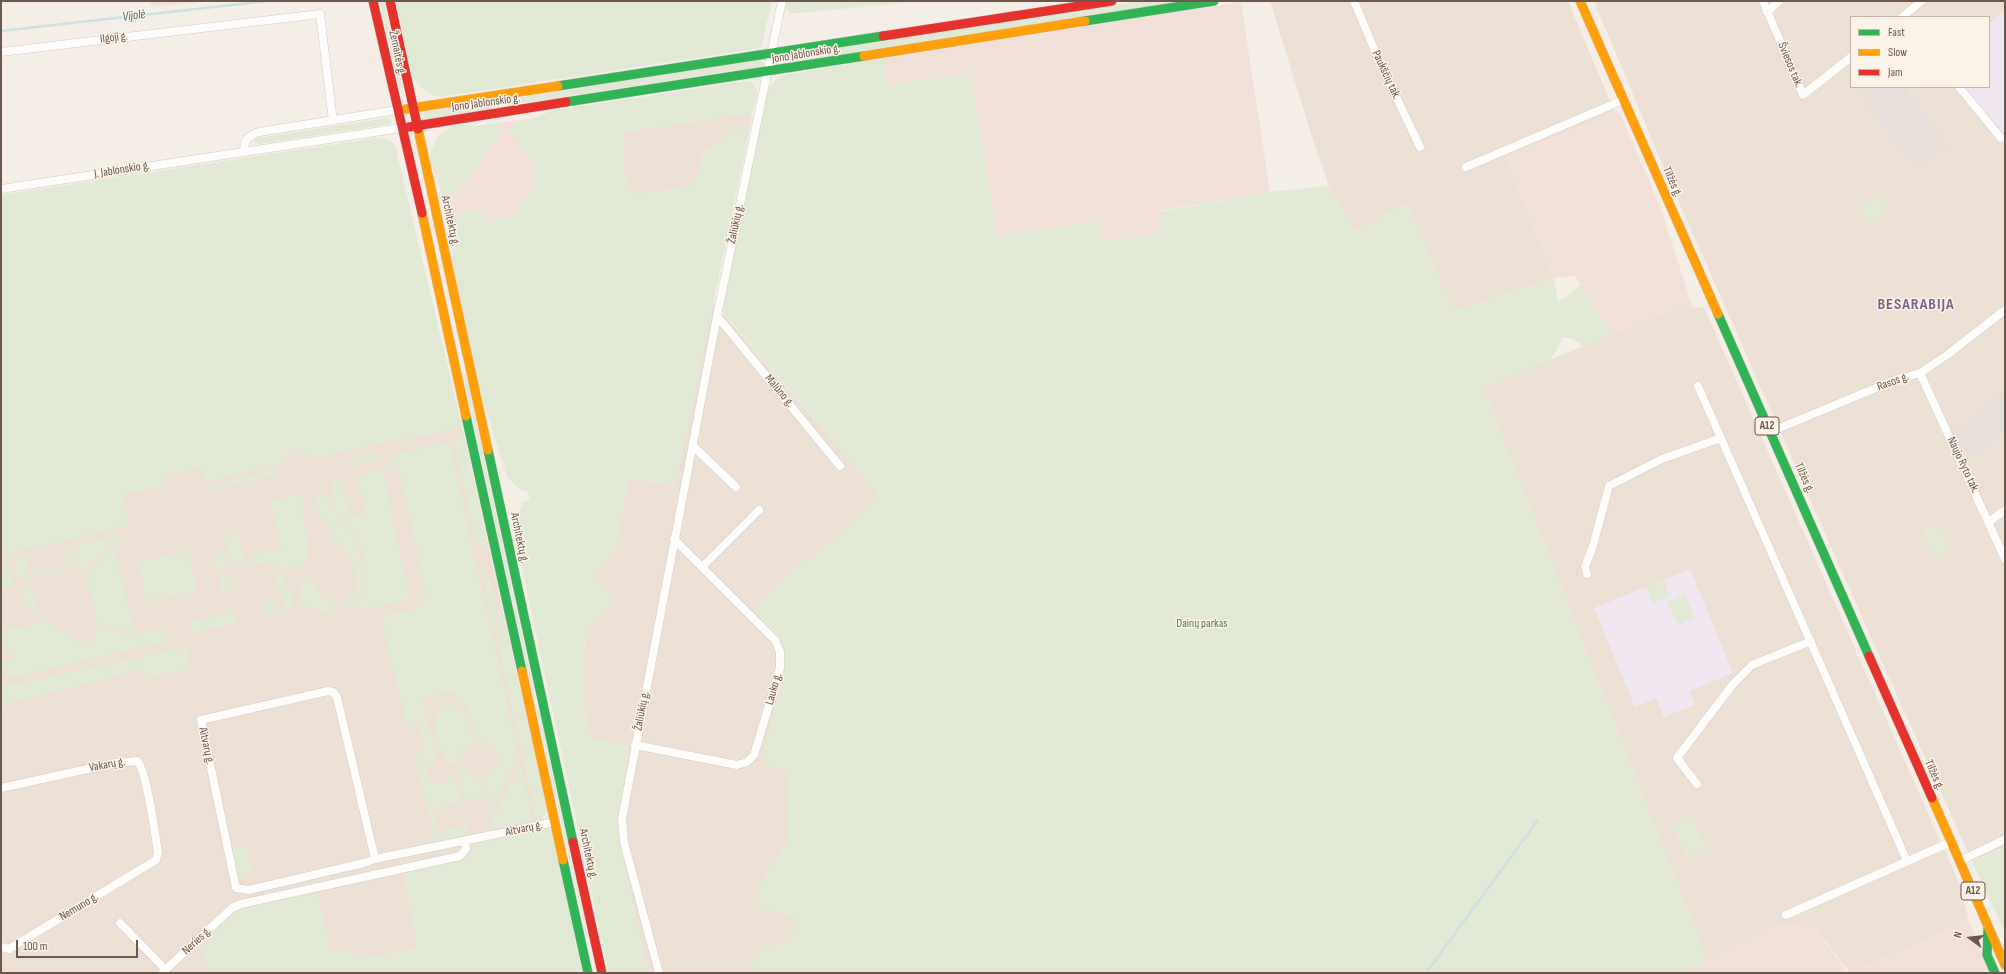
<!DOCTYPE html>
<meta charset="utf-8">
<style>
body{margin:0}
#map{position:relative;width:2006px;height:974px;overflow:hidden;background:#f4eee7;font-family:"Sofia Sans Condensed",sans-serif}
canvas{display:block}
.frame{position:absolute;inset:0;border:2px solid #6d564c;pointer-events:none}
.legend{position:absolute;left:1850px;top:16px;width:140px;height:72px;box-sizing:border-box;background:#fcf3e8;border:1px solid #c3b4aa;margin:0;padding:5px 7px;list-style:none;font-size:12px;color:#6d564c}
.legend li{display:flex;align-items:center;gap:8px;height:20px}
.legend b{width:20px;border:1px solid #c3b4aa}
.north{position:absolute;left:1950px;top:918px;width:40px;height:40px;-webkit-text-stroke:3px #fcf3e8;paint-order:stroke;rotate:285deg;font-size:11px;font-weight:700;line-height:16px;text-align:center;color:#6d564c}
.north::after{content:'';display:block;margin:auto;width:14px;height:18px;background:#6d564c;clip-path:polygon(50% 0,100% 100%,50% 72%,0 100%)}
.scale{position:absolute;left:16px;top:940px;width:122px;height:18px;box-sizing:border-box;border:2px solid #6d564c;border-top:0;padding-left:5px;font-size:12px;line-height:14px;white-space:nowrap;color:#6d564c;-webkit-text-stroke:3px #fcf3e8;paint-order:stroke}
</style>
<div id="map">
<canvas width="2006" height="974"></canvas>
<div class="frame"></div>
<ul class="legend">
<li><b style="height:5px;background:#30b455"></b>Fast</li>
<li><b style="height:5px;background:#ff9f0a"></b>Slow</li>
<li><b style="height:5px;background:#e5322d"></b>Jam</li>
</ul>
<div class="north">N</div>
<div class="scale">100 m</div>
</div>
<script>
const g = document.querySelector('canvas').getContext('2d');
g.lineJoin = 'round';
function fillPath(path, color) {
  g.fillStyle = color;
  g.fill(path, 'evenodd');
}
function strokePath(path, color, width, dash) {
  g.strokeStyle = color;
  g.lineWidth = width;
  g.lineCap = dash ? 'butt' : 'round';
  g.setLineDash(dash || []);
  g.stroke(path);
}
function drawText(font, color, halo, rows, align = 'center') {
  g.font = font + ' "Sofia Sans Condensed",sans-serif';
  g.lineWidth = 3;
  g.setLineDash([]);
  g.textBaseline = 'middle';
  g.strokeStyle = halo;
  g.fillStyle = color;
  for (const [text, x, y, turn = 0] of rows) {
    g.save();
    g.translate(x, y);
    g.rotate((+turn || 0) * Math.PI / 180);
    g.textAlign = isNaN(turn) ? turn : align;
    if (halo) g.strokeText(text, 0, 0);
    g.fillText(text, 0, 0);
    g.restore();
  }
}
fillPath(new Path2D(`
 M1270,1H1568L1615,113L1506,157L1554,278L1453,311L1407,204L1355,231L1329,186L1311,134Z
 M1594,1H2005V847L1972,861L1888,676L1662,164ZM1851,17H1989V87H1851Z
 M752,113L750,127H745L704,151L699,173L692,186L634,195L624,171V132Z
 M713,302L879,494L842,534L796,568L754,610L779,637L786,650L782,682L762,761L789,772L788,843L764,875L796,917L791,940L755,954L753,973H650L643,953L617,830L628,746L592,739L583,700L585,629L614,601L592,575L615,550L629,478L675,486Z
 M1704,307L1959,883L1968,918L1922,942L1850,973L1809,920L1793,927L1779,923L1707,960L1483,387L1672,310Z
 M462,427L547,811L543,818L545,827L469,857L404,873L419,948L376,957L330,950L317,894L199,943L213,973H1V555L33,547L123,494L165,485L163,475L202,467L205,481L280,464L286,455L300,452L323,456L359,447Z`), '#ece0d5');
fillPath(new Path2D(`
 M150,1H207L151,7Z
 M1241,2L1270,192L1159,211L1162,233L1103,241L1100,220L997,236L971,72L887,86L884,58Z
 M1615,113H1620L1660,206L1693,309L1672,311L1614,334L1574,276L1554,278L1506,157Z
 M521,120L514,124L525,149L536,168L535,174L538,182L512,217L487,222L480,210L458,214L449,221L448,225L441,196L448,200L452,199L500,134L499,126L495,123Z
 M1968,918L1990,973H1850L1922,942Z
 M1809,920L1848,973H1678L1779,923L1793,927Z`), '#f1e0d8');
fillPath(new Path2D(`
 M1870,87H1904L1948,145L1917,169L1860,95Z
 M2005,391V431L1971,458L1952,434Z`), '#e5ded9');
fillPath(new Path2D(`
 M2004,11L2005,12V135L1965,87H1989V24Z
 M1690,569L1733,673L1689,691L1695,705L1664,717L1656,698L1635,707L1594,608Z`), '#efe6ef');
fillPath(new Path2D(`
 M380,1H384L402,88L399,87Z
 M396,1H772L761,48L440,97L430,94L421,87L412,75Z
 M786,1H919L800,13H790L786,8Z
 M1141,1H1187L775,64V59L777,58Z
 M884,58L887,86L971,72L997,236L1100,220L1103,241L1162,233L1159,212L1270,192L1329,186L1355,231L1407,204L1453,311L1554,278L1558,302L1581,285L1614,334L1582,347L1581,344L1571,338L1563,337L1551,360L1483,387L1707,960L1678,973H753L755,954L791,940L795,918L756,907L764,875L788,843L789,773L762,761L782,682L786,650L779,637L754,610L796,568L842,534L879,494L722,311L768,89L779,76Z
 M760,60L765,63L763,66L509,105L507,102L510,99Z
 M746,81L752,82L758,92L752,113L624,132V171L634,194L692,186L699,173L704,151L745,127H750L675,486L629,478L615,551L592,575L614,601L585,629L583,700L592,739L628,745L617,830L643,953L650,973H609L517,545V517L523,502L530,500L528,492L520,490L507,477L480,390L452,263L453,246L448,225L449,221L458,214L480,210L487,222L512,217L538,182L535,174L536,168L525,149L519,147L510,130C516,119 524,120 535,118C540,116 545,113 550,111Z
 M495,102L496,106L492,109L427,119L423,115L424,112Z
 M388,118L392,121L390,124L259,144L254,141L258,138Z
 M495,123C500,126 501,128 500,134L452,199H443L438,180L430,162L431,151L438,136L452,126L462,124L476,126Z
 M376,138L387,139L395,145L462,427L359,447L323,456L300,452L286,455L281,464L205,481L202,467L163,475L165,485L123,494L128,521L124,526L1,555V195Z
 M1883,194L1891,209L1867,223L1859,208Z
 M463,374L466,375L536,701H534Z
 M465,439L487,543L482,545L476,541L454,441Z
 M449,443L519,758L492,809L485,778L495,771L499,760C496,748 489,743 477,743C473,723 470,701 451,691L422,698L437,761L426,764L431,783L448,781L447,772H449L457,783L462,803L433,809L437,831L467,824L468,828L465,836L435,842L381,616L423,607L418,599L426,597L427,594L398,466L390,467L389,464L395,453ZM418,724L421,728V735L424,748L416,754L409,726Z
 M377,453L381,456L379,460L351,467L353,462L350,459Z
 M280,469L281,473L246,482L248,484L242,485L238,483L207,490V486Z
 M374,470L383,471L410,599L354,611L365,587L364,555L357,534L336,512L330,479H341L349,518L365,514L357,475Z
 M324,492L326,498L331,497L335,513L356,535L362,565L363,582L360,594L357,600L346,613L347,607L342,601C365,591 357,576 352,558H349L347,552L344,551L343,545H339L338,538H334L333,532H330L329,525L325,526L324,519H320L316,494Z
 M301,494L310,563L275,571L274,562L252,566L249,555L281,548L272,508H270L267,501Z
 M1940,523L1950,549L1933,556L1923,530Z
 M239,534L245,561L231,563L225,537Z
 M117,536L123,537L125,541L109,545L84,570L80,571C78,563 73,551 80,545Z
 M65,548C74,551 75,561 71,569L24,580L17,578L13,562L15,560L26,557L30,575L66,567L62,549Z
 M109,549L111,553L115,552L134,631H128L98,624L87,574Z
 M189,551L197,591L146,601L138,562Z
 M223,552L227,569L217,572L213,554Z
 M1,563H7L15,586L1,589Z
 M227,574L230,581L233,582L234,589L221,592L218,576Z
 M284,574L287,589H290L294,608L284,610L276,575Z
 M489,577L496,606L494,629L484,578Z
 M1663,579L1670,596L1653,603L1646,587Z
 M314,583C317,594 325,601 337,601V604L334,607L339,612L332,615L303,606L299,584Z
 M30,586L37,610L27,613L21,589Z
 M1685,594L1695,617L1678,625L1667,602Z
 M277,600L279,613L265,616L263,603Z
 M498,608L504,617L547,811L543,818L536,820L498,644Z
 M233,609L236,623L192,634L189,622L226,614V611Z
 M50,620L55,625L57,632L71,630L73,643L96,640L94,630H91L90,625L132,635L166,627L169,641L8,678L7,668L1,669V661L16,658L14,649L1,652V630L15,627L17,629Z
 M186,647L191,668L142,679L140,670L1,706V686L21,683Z
 M449,704C468,707 472,727 474,744L464,748L461,761L449,764C437,747 428,727 440,707Z
 M537,710H539L588,939L587,938Z
 M520,765L533,821L485,831Z
 M463,767C469,775 473,779 483,779L487,797L468,802L460,781L454,770Z
 M1692,817L1707,848L1687,858L1672,826Z
 M545,827L552,831L582,973H213L199,943L236,912L256,904L317,894L330,950L376,957L419,948L404,873L469,857L475,842Z
 M247,845L252,871L238,874L232,848Z
 M2005,847V933L1972,861Z`), '#e1e8d3');
strokePath(new Path2D(`
 M1,31L267,1
 M328,973H331
 M1426,973L1538,820`), '#cbe1e1', 2.5);
const street = new Path2D(`
 M1354,1L1379,61L1420,147
 M1763,1L1803,95L1851,57
 M1767,12L1779,1
 M1902,17L1922,1
 M1,52L320,14L333,121
 M1959,87L2001,138
 M244,151C244,140 248,136 259,132L397,110
 M1466,167L1623,100
 M1,189L401,128
 M717,316L840,466
 M1920,373L2005,559
 M1698,386L1907,861
 M1770,432L1895,380L1920,373L1947,355L2005,310
 M693,446L736,487
 M1989,522L2005,510
 M703,566L759,510
 M1587,574L1585,567L1593,546L1609,486L1662,459L1721,438
 M635,745L737,765L747,762L754,755L780,668V652L775,640L674,539
 M1697,784L1677,758L1733,684L1752,665L1811,641
 M1,788L115,763L137,761C147,770 155,835 158,852L156,860L9,949L1,947
 M375,859L337,697L333,692L328,691L201,720L236,888L249,890L364,863L375,859L555,822
 M1960,861L2005,839
 M1786,915L1951,842
 M120,923L166,970
 M162,973L232,908L241,904L460,856L466,849L465,841
 M659,973L624,842L622,819L717,316L782,1`);
const fast = new Path2D(`
 M1085,21L1214,1
 M558,86L883,36
 M566,102L864,56
 M1718,314L1869,656
 M466,416L522,671
 M488,450L573,842
 M563,860L588,973
 M1988,929L1987,955L1995,973`);
const slow = new Path2D(`
 M1580,1L1718,314
 M864,56L1085,21
 M406,109L558,86
 M418,129L488,450
 M422,213L466,416
 M522,671L563,860
 M1932,798L2005,965`);
const jam = new Path2D(`
 M373,1L422,213
 M390,1L418,129
 M883,36L1112,1
 M409,127L566,102
 M1869,656L1932,798
 M573,842L602,973`);
strokePath(street, '#d2cbc6', 9);
strokePath(fast, '#d3cac5', 10);
strokePath(slow, '#d3cac5', 10);
strokePath(jam, '#d3cac5', 10);
strokePath(street, '#fdfcfb', 8);
strokePath(fast, '#30b455', 9);
strokePath(slow, '#ff9f0a', 9);
strokePath(jam, '#e5322d', 9);
for (const [x, y, w] of [
 [1767,426,24],
 [1973,891,24]
]) {
  const box = new Path2D();
  box.roundRect(x - w / 2, y - 9, w, 18, 3);
  g.fillStyle = '#fcf3e8';
  g.fill(box);
  strokePath(box, '#6d564c', 1);
}
drawText('bold 11px', '#6d564c', null, [
 ["A12",1767,426],
 ["A12",1973,891]
]);
drawText('12px', '#6d564c', '#fcf3e8', [
 ["Ilgoji g.",114,38,-7],
 ["Žemaitės g.",397,53,78],
 ["Jono Jablonskio g.",806,54,-9],
 ["Šviesos tak.",1790,65,67],
 ["Paukščių tak.",1386,75,65],
 ["Jono Jablonskio g.",486,103,-8],
 ["J. Jablonskio g.",122,170,-9],
 ["Tilžės g.",1672,182,66],
 ["Architektų g.",450,221,78],
 ["Žaliūkių g.",736,224,-78],
 ["Rasos g.",1893,382,-20],
 ["Malūno g.",779,391,50],
 ["Naujo Ryto tak.",1963,465,65],
 ["Tilžės g.",1804,478,66],
 ["Architektų g.",519,538,78],
 ["Lauko g.",774,689,-74],
 ["Žaliūkių g.",642,711,-79],
 ["Aitvarų g.",206,746,78],
 ["Vakarų g.",107,765,-10],
 ["Tilžės g.",1934,775,66],
 ["Aitvarų g.",524,829,-12],
 ["Architektų g.",588,854,78],
 ["Nemuno g.",79,907,-31],
 ["Neries g.",197,941,-43]
]);
drawText('12px', '#597749', '#fcf3e8', [
 ["Dainų parkas",1202,624]
]);
drawText('italic 13px', '#467377', '#fcf3e8', [
 ["Vijolė",134,16,-7]
]);
g.letterSpacing = '1px';
drawText('bold 16px', '#7a6489', '#fcf3e8', [
 ["BESARABIJA",1916,305]
]);
g.letterSpacing = '0px';
</script>
